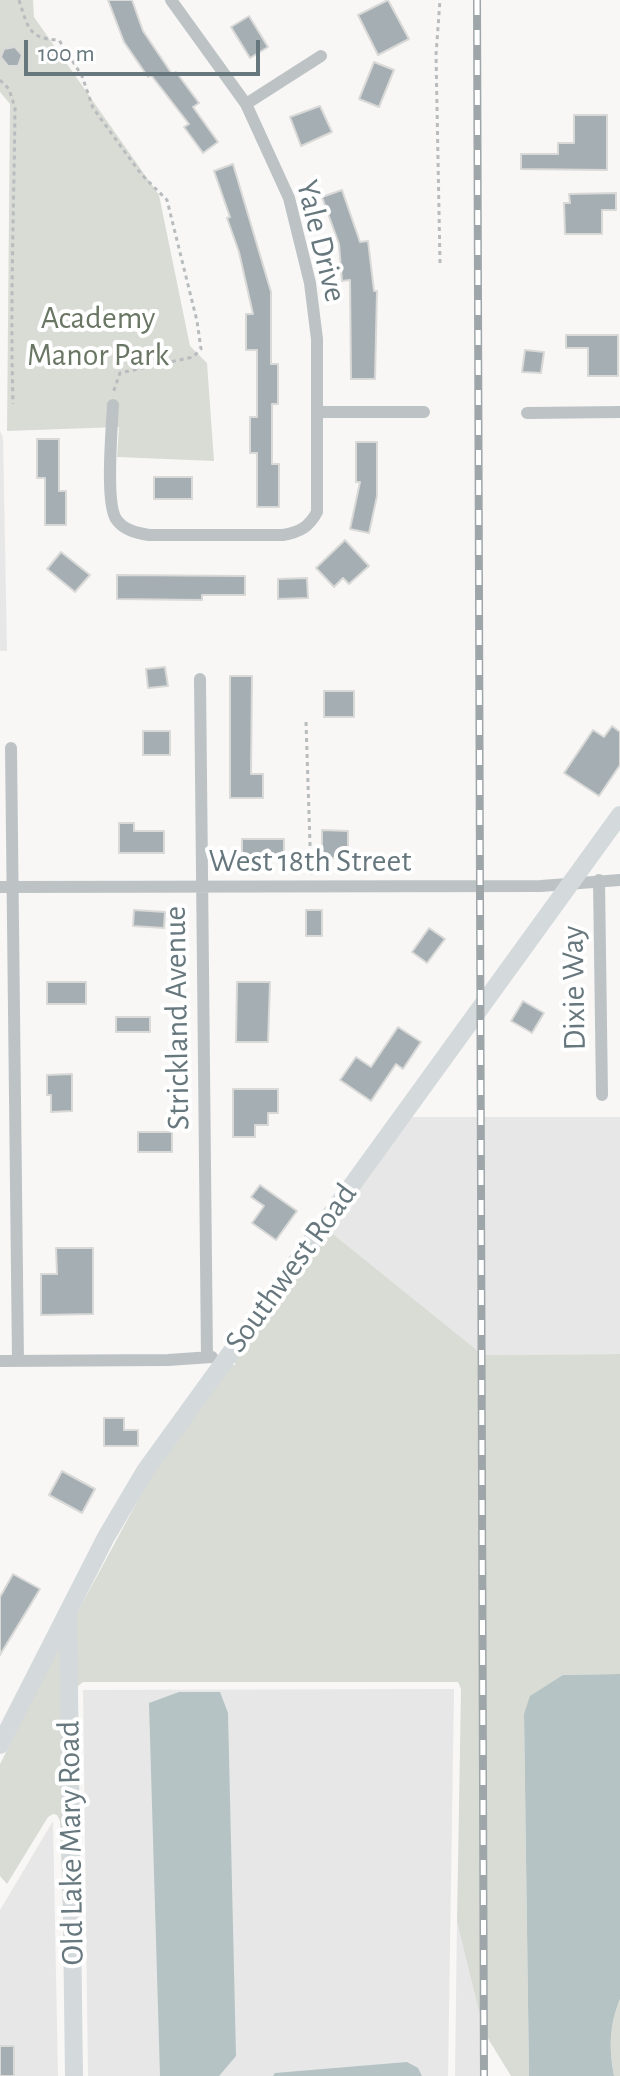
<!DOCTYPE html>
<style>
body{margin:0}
#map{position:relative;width:620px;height:2076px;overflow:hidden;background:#f8f7f6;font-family:"Alegreya Sans",sans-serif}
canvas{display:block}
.scale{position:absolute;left:24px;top:40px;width:236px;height:36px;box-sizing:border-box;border:4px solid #66777d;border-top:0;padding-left:10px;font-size:24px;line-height:28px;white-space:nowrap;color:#66777d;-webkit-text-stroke:6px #fff;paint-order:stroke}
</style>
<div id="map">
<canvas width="620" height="2076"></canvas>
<div class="scale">100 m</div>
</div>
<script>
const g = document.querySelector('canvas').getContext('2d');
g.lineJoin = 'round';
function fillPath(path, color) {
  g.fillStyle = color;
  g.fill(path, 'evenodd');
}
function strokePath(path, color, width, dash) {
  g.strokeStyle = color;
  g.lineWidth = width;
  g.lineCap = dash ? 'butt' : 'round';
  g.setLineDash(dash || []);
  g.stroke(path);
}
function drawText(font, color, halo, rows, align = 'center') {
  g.font = font + ' "Alegreya Sans",sans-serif';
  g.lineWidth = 8;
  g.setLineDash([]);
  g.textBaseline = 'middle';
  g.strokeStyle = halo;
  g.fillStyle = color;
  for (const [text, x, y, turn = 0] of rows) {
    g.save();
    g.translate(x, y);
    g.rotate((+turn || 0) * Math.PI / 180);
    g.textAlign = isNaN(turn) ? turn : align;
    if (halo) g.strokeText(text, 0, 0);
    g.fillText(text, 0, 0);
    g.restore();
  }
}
fillPath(new Path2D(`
 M0,232V431L3,437L7,651H0Z
 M410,1117H620V1354L483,1355L328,1230Z
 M454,1689L448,2076H88L83,1690Z
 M53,1821L58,2076H0V1910Z
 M457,1922L484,2032V2076H455Z`), '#e6e7e6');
fillPath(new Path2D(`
 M0,0H33L34,17L159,195L190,346L207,363L214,461L117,457L119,427L7,431L10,104L0,92Z
 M328,1230L483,1355L620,1354V1674L563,1675L524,1714L529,2076H511L484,2032L457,1922L461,1689L458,1682H83L77,1687L76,1615L151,1476L231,1365H235V1359Z
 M60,1645L64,1939L60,1821L57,1815L53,1814L48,1817L7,1884L0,1876V1764Z
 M620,1999V2076H614C609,2048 609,2026 620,1999Z`), '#d9dcd5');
fillPath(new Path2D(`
 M620,1674V1999C609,2026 609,2048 614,2076H529L524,1714L530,1696L563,1675Z
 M179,1692H220L228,1713L236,2056L219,2076H160L149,1703Z
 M407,2062L418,2068L422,2076H273L275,2073Z`), '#b5c3c4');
const building = new Path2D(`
 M108,0H132L143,31L172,74L176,72L199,103L193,107L218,142L203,153L184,127L189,124L151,75L148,77L124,42Z
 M388,0L409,39L378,55L358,15Z
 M249,16L268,47L250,58L231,27Z
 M15,47L22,55L18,66H8L1,57L4,49Z
 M374,62L394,70L379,107L359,99Z
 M320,106L332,132L301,146L290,117Z
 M574,115H607V170L521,169V154H558V143H574Z
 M233,164L271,292V364H278V404H272V464H279V507H257V453H250V417H257V350H246V314H253L239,252L227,218L230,217L214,171Z
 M342,190L360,242L368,241L374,291H377L375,379H351L350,280L342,281L339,244L322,197Z
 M616,193V210H602V234H565L564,203H570L569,194Z
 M566,335H618V376H588V348H566Z
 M525,350L544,352L541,373L522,372Z
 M37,439H59V491H66V525H45V478H37Z
 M356,442H377V496L369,533L350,529L360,482H356Z
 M154,477H192V499H154Z
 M345,540L369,566L349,584L343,578L334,587L316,568Z
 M61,552L90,575L75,592L47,569Z
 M117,575L245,576V595H202V600L117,599Z
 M307,578L308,598L278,599V579Z
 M165,667L168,686L148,688L146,669Z
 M230,676H252L251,774H263V798H230Z
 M324,691H354V717H324Z
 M612,726L620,732V765L599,796L564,773L593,730L604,737Z
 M143,731H170V755H143Z
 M119,823H134V831H164V853H119Z
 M322,830L348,831V858H322Z
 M242,839H284V858H242Z
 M134,910L165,912L164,928L133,926Z
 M306,910H322V936H306Z
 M429,928L445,939L427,963L412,952Z
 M47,982H86V1004H47Z
 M237,982H270L268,1042H236Z
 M523,1001L544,1013L532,1033L511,1021Z
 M116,1017H150V1032H116Z
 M398,1027L421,1042L403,1069L396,1064L371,1101L340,1080L356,1057L371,1067Z
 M72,1074V1111L51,1112V1095H47V1075Z
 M233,1089H278V1113H268V1125H255V1137H233Z
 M138,1132H172V1152H138Z
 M260,1185L297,1211L276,1240L252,1223L264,1206L251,1197Z
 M56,1248H93V1314L41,1315V1274H57Z
 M104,1418H124V1430H138V1446H104Z
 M62,1471L95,1489L82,1513L49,1495Z
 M13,1574L40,1589L0,1655V1597Z
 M0,2046H14V2076H0Z`);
fillPath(building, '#a5aeb2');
strokePath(building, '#d9d9d8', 2);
strokePath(new Path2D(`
 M19,0C28,27 28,39 59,40L82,76L93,108L141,174L167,200L197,321L201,349L193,357L120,373L113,393
 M0,80L9,89L15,108C14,207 10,305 13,404
 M440,263L436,55L440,0
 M306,722L311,875`), '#b8bcbe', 3, [4, 4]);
strokePath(new Path2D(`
 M246,104L321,56
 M113,405C112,428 105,502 116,519C123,530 137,533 149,535H283C300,532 309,527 317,512V339L310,283L289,198L246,104L171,0
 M319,412H424
 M527,413L620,412
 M200,679L207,1357
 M11,748L18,1361
 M599,880L602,1095
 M0,887L541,886L620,880
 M0,1361L168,1360L212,1357`), '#bdc3c5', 12);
strokePath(new Path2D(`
 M68,1613L74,2076
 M0,1745L106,1537L145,1471L620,815`), '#d4d9db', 18);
const rail = new Path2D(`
 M477,0L484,2076`);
strokePath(rail, '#9ea6a9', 8);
strokePath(rail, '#fff', 5, [15]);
drawText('32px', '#66777d', '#fff', [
 ["Yale Drive",321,241,76],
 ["West 18th Street",310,861],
 ["Dixie Way",574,988,-91],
 ["Strickland Avenue",177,1018,-91],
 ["Southwest Road",291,1268,-54],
 ["Old Lake Mary Road",71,1843,-91]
]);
drawText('32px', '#6a7664', '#fff', [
 ["Academy",98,318],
 ["Manor Park",98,355]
]);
</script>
